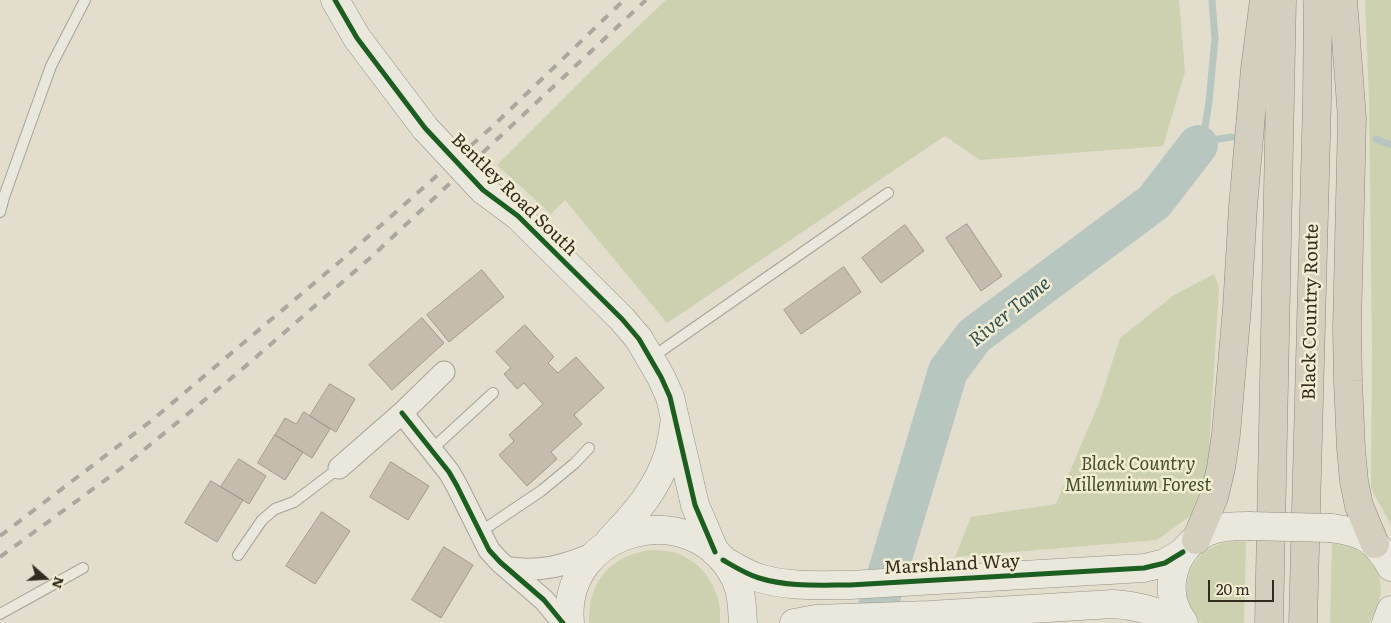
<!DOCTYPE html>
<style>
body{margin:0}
#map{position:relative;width:1391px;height:623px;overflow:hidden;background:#e2ddcc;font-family:Literata,serif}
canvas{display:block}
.north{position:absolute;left:20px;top:553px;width:50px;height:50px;-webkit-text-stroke:4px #f2ecd3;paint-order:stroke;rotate:109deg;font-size:14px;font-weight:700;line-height:20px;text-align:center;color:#342b1f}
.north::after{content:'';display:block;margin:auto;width:18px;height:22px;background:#342b1f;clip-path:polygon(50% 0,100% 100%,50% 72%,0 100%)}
.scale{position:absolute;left:1208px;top:580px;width:66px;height:22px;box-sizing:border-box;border:2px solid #342b1f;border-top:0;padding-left:6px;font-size:15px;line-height:18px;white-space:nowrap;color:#342b1f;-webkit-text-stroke:4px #f2ecd3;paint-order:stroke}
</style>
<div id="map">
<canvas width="1391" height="623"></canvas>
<div class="north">N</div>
<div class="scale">20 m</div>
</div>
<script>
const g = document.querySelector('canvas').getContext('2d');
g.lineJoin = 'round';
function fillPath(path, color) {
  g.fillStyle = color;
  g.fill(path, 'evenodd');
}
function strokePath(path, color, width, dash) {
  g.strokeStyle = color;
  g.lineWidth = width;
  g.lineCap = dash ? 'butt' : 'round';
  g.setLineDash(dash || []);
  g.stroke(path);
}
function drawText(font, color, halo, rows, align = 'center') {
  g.font = font + ' Literata,serif';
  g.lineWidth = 5;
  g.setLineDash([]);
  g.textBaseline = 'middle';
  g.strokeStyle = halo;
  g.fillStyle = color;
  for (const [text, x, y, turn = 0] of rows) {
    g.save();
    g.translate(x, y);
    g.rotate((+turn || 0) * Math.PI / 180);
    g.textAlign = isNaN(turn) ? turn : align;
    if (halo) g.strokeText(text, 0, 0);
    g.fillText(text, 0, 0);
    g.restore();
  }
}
fillPath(new Path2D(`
 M666,0H1179L1185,72L1163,146L980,160L945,136L667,323L565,200L551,214L497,165L592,70Z
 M1365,0H1391V525L1371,488L1372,349L1369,98Z
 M1214,274L1219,287L1208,465L1193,514L1157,540L955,557L971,517L1056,504L1099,403L1120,338L1174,295Z
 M1236,541L1246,542L1244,623H1201C1179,599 1182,562 1213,547C1220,543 1228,542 1236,541Z
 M1332,543C1340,545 1348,546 1355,549C1386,564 1387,598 1369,623H1330Z
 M649,550C658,550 667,550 676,553C705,563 723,593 720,623H589C589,581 608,558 649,550Z`), '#ced1b0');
strokePath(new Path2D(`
 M1376,139L1391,145
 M1198,145L1205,127L1209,102L1215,39L1212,0
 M1198,145L1212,140L1232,137`), '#b7c7bf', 7);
strokePath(new Path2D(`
 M873,623L892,558L948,371L974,336L1154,202L1198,145`), '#b7c7bf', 40);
const building = new Path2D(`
 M967,224L1002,276L981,291L946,238Z
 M905,225L924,251L881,283L862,258Z
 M844,267L861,292L801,334L784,310Z
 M482,270L504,297L449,342L427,315Z
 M422,318L444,343L392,390L369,365Z
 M525,325L554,357L548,363L558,373L576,357L604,388L574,415L582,424L551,452L557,459L527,486L499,455L514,441L509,435L543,404L524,383L517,389L504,374L511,368L496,352Z
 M330,384L355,399L336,432L310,416Z
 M304,412L330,429L312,458L275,435L285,418L296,424Z
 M275,435L303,452L285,480L258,463Z
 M239,459L266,476L249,504L221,487Z
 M391,462L429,486L408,520L370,497Z
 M211,481L243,500L217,542L185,523Z
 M322,512L350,531L315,584L286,566Z
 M444,547L473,565L441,618L412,600Z`);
fillPath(building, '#c5bcad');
strokePath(building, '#a2998c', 1);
const lane = new Path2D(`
 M0,212L5,194L51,66L85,0
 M651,358L888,193
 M431,450L493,393
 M480,532L541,491L575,463L589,448
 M238,555L262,520L275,509L294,502L339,468
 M0,614L83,568`);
const street = new Path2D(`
 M402,413L449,472L457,486L489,550L500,562L544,600L563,623
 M339,468L402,413L444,372
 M508,568C543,572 564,566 597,552`);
const secondary = new Path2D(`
 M335,0L357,38L425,128
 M483,190L518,216L622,319L639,339L661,377L670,397L695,505L715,552
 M1331,528C1362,532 1376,539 1391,567
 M610,540C636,513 658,488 669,452C671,443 673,434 674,425
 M723,560C735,567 746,574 759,578C788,587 819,585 850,585L1144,568L1165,563L1183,552
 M570,623C561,529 692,493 735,578C742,592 742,608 743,623
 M794,623L816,619L930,615L1113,604C1136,606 1158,610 1177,623
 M1184,623C1160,591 1173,549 1207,532C1221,526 1235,526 1249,526
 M1386,623L1391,610`);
const highway = new Path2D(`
 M1343,0L1352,118L1347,328L1348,381L1351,449L1354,481L1359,506L1375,544
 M1196,540L1214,497L1221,468L1226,434L1237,308L1243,207L1255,69L1264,0
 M1269,623L1282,0
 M1303,623L1317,100L1318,0`);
strokePath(lane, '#a7a296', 12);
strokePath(street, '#a7a296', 23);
strokePath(secondary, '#979185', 29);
strokePath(highway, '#8c877c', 29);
strokePath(lane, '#eae7dd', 10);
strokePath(street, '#eae7dd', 21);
strokePath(secondary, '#eae7dd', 28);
strokePath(highway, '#d4cebe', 28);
strokePath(new Path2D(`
 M0,536L151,421L344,258L493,126L624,0
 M0,557L123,467L240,371L369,259L646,0`), '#a9a79e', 4, [9, 9]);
const secondaryBridge = new Path2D(`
 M425,128L483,190
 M1249,526L1331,528`);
strokePath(secondaryBridge, '#979185', 29, []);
strokePath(secondaryBridge, '#eae7dd', 28);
strokePath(new Path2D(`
 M335,0L357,38L425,128L483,190L518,216L622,319L639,339L661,377L670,397L695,505L715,552
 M402,413L449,472L457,486L489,550L500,562L544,600L563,623
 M723,560C735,567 746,574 759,578C788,587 819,585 850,585L1144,568L1165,563L1183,552`), '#1b5e20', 5);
drawText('18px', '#342b1f', '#f2ecd3', [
 ["Bentley Road South",514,195,44],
 ["Black Country Route",1311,312,-89],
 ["Marshland Way",952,565,-3]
]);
drawText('italic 18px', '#424f27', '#f2ecd3', [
 ["Black Country",1138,465],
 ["Millennium Forest",1138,486]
]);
drawText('italic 19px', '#2f5253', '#f2ecd3', [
 ["River Tame",1010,312,-39]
]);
</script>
